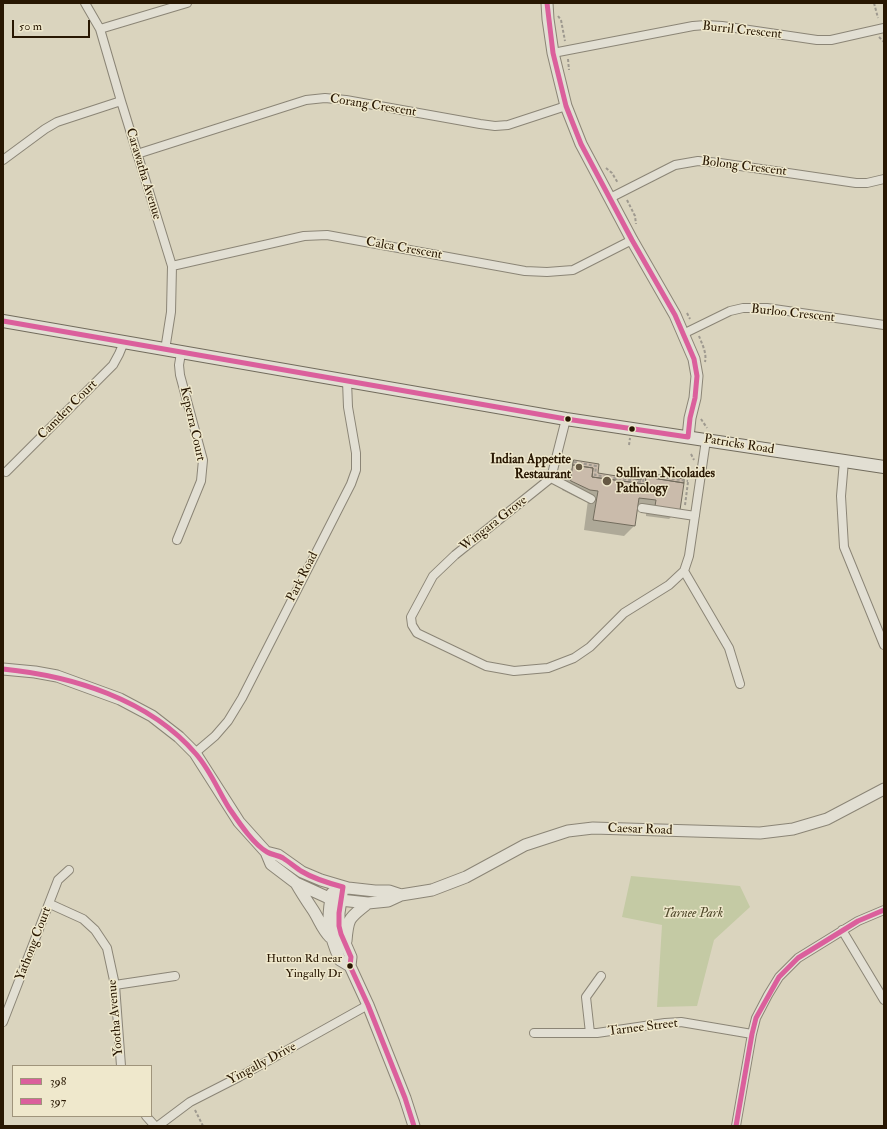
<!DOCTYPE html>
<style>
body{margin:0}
#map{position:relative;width:887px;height:1129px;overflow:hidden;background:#dad4be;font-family:"IM FELL Double Pica",serif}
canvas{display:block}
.frame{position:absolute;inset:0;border:4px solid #281702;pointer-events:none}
.legend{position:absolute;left:12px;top:1065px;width:140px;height:52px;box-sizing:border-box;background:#efe8cc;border:1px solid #9f947b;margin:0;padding:5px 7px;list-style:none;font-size:12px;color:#281702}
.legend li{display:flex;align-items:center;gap:8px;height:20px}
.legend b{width:20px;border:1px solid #9f947b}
.scale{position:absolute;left:12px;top:20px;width:78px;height:18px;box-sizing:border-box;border:2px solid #281702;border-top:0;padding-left:5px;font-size:12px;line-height:14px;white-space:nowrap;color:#281702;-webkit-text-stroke:3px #efe8cc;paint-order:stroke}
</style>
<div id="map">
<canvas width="887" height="1129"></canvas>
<div class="frame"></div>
<ul class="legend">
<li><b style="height:5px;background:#db5f9c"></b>398</li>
<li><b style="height:5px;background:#db5f9c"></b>397</li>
</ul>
<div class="scale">50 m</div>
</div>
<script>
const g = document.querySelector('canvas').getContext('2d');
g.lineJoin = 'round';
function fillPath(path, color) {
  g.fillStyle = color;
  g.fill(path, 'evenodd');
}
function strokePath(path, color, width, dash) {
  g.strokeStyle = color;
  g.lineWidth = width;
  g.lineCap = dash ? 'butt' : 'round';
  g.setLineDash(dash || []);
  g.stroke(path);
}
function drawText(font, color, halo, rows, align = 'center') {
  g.font = font + ' "IM FELL Double Pica",serif';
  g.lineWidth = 3;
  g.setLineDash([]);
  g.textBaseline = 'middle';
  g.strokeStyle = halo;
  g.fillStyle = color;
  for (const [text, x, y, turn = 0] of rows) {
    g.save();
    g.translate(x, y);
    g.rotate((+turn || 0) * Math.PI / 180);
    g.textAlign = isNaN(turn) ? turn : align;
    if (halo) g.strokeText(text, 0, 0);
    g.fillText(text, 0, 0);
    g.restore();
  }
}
fillPath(new Path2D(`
 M631,876L740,886L750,907L714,940L697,1006L657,1007L662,925L622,917Z`), '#c4caa4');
fillPath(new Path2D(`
 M574,461L596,474L640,480L641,476L643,474L679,509L669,519L646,516V510L637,509L634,526L624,536L584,530L588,500L580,499L562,490L564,476L572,468V463Z`), '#0003');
const building = new Path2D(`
 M574,460L599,464L598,473L641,480L642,472L684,479V483L646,477L645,484L592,477L593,468L573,465Z
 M573,465L593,468L592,477L645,484L646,477L684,483L680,510L655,506L656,500L639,498L635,526L593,520L598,491L590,490L571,481Z`);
fillPath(building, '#cabbab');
strokePath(building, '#726c5d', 1);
const minor = new Path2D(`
 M85,3L100,29L121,101L172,266L171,312L165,350
 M100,29L187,3
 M553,53L693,26L706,25L722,26L817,40H831L884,28
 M137,154L306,100L325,98L346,100L480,124L495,126L508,125L566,106
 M3,160L45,129L57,122L121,101
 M610,198L675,165L698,161L720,163L856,183H867L884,179
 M172,266L304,236L327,235L525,271L547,272L573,270L632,240
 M683,334L730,311L743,308H767L884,325
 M566,419L551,478L455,555L433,576L411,617L412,625L417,633L486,666L514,671L548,668L574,658L590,647L624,613L669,585L684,571L689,556L706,440
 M844,461L841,496L844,547L884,645
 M6,472L113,365L119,354L124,342
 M551,478L591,499
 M642,508L695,516
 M177,540L201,481L203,460L180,375L179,365L181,353
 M684,571L729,648L740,684
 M195,753L215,736L228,721L242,698L351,484L356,470V453L348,407L347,381
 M50,904L83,919L95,930L107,948L115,985L121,1066
 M842,930L884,1000
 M115,985L175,976
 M3,1022L58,880L69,870
 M534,1033H597L665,1023L681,1022L752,1034
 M590,1033L586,997L601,976
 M146,1116L155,1126
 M158,1126L190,1102L239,1077L368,1005
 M736,1126L752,1034L756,1018L768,995L779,977L798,958L858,921L884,910`);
const tertiary = new Path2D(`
 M547,3L548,19L553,53L566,106L581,144L632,240L675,315L694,359L697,376L695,398L690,418L688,437
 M3,669L35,672L57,676L120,699L152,716L179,737L195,753L239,822L266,852L271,864L296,883L331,899L368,903L388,901L401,895L432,890L466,877L525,845L568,831L593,828L760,833L793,829L827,819L884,789
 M266,852L278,855L302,872L321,880L348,888L375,891H389L401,895
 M296,883C301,892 307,901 313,910C319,919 322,929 330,937
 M343,887L339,913V926L341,934L351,957L350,966L368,1005L405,1098L414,1126
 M332,893C326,922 329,934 340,960L350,966
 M346,941C348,916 350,918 368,903`);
const secondary = new Path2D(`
 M3,321L566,419L884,467`);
strokePath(minor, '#8b8576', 10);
strokePath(tertiary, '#8b8576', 13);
strokePath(secondary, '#726c5d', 14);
strokePath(new Path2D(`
 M874,3L878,18
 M558,16L561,20L565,41
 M879,37L884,42
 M568,59L569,70
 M606,168L612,173L618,183
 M627,200L635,216L636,224
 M687,313L690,319
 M699,336C702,344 707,353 705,362
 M701,419L707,428
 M629,445L630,438
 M691,454L694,460
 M574,462L596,466L595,475L643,482L644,475L688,481
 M685,505L688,482
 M195,1110L203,1126`), '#9e998f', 2, [3, 2]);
strokePath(minor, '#e2dfd3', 8);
strokePath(tertiary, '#e2dfd3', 11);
strokePath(secondary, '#e2dfd3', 12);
strokePath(new Path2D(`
 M547,3L553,53L566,106L581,144L632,240L675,315L694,359L697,376L695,398L690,418L688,437
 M3,321L566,419L688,437`), '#db5f9c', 5);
strokePath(new Path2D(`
 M3,669C72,676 149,699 196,754C210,770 218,790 229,808C238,821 253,844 267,852C272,855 278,855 283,858C289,862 295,867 301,871C314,879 328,883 343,887L339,913V926L341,934L351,957L350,966L368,1005L405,1098L414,1126
 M736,1126L752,1034L756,1018L779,977L798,958L858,921L884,910`), '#db5f9c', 5);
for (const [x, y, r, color] of [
 [568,419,3.5,"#281702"],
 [632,429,3.5,"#281702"],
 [579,467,4,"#665944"],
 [607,481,5,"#665944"],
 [350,966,3.5,"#281702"]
]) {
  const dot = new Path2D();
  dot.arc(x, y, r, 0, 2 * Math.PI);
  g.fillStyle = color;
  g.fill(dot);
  strokePath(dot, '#efe8cc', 1.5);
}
drawText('12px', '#281702', '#efe8cc', [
 ["Hutton Rd near",342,959],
 ["Yingally Dr",342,974]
], 'right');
drawText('13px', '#281702', '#efe8cc', [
 ["Burril Crescent",742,31,6],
 ["Corang Crescent",373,106,9],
 ["Bolong Crescent",744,167,7],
 ["Carawatha Avenue",143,174,73],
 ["Calca Crescent",404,249,10],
 ["Burloo Crescent",793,314,6],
 ["Camden Court",68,410,-45],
 ["Keperra Court",192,424,77],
 ["Patricks Road",739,445,9],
 ["Wingara Grove",494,524,-38],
 ["Park Road",303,577,-63],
 ["Caesar Road",640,830,2],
 ["Yathong Court",34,944,-69],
 ["Yootha Avenue",116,1018,-95],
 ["Tarnee Street",643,1028,-7],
 ["Yingally Drive",262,1064,-28]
]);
drawText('bold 13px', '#281702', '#efe8cc', [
 ["Indian Appetite",571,460],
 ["Restaurant",571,475],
 ["Sullivan Nicolaides",616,474,"left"],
 ["Pathology",616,489,"left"]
], 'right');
drawText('italic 13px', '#514a2c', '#efe8cc', [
 ["Tarnee Park",693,914]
]);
</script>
